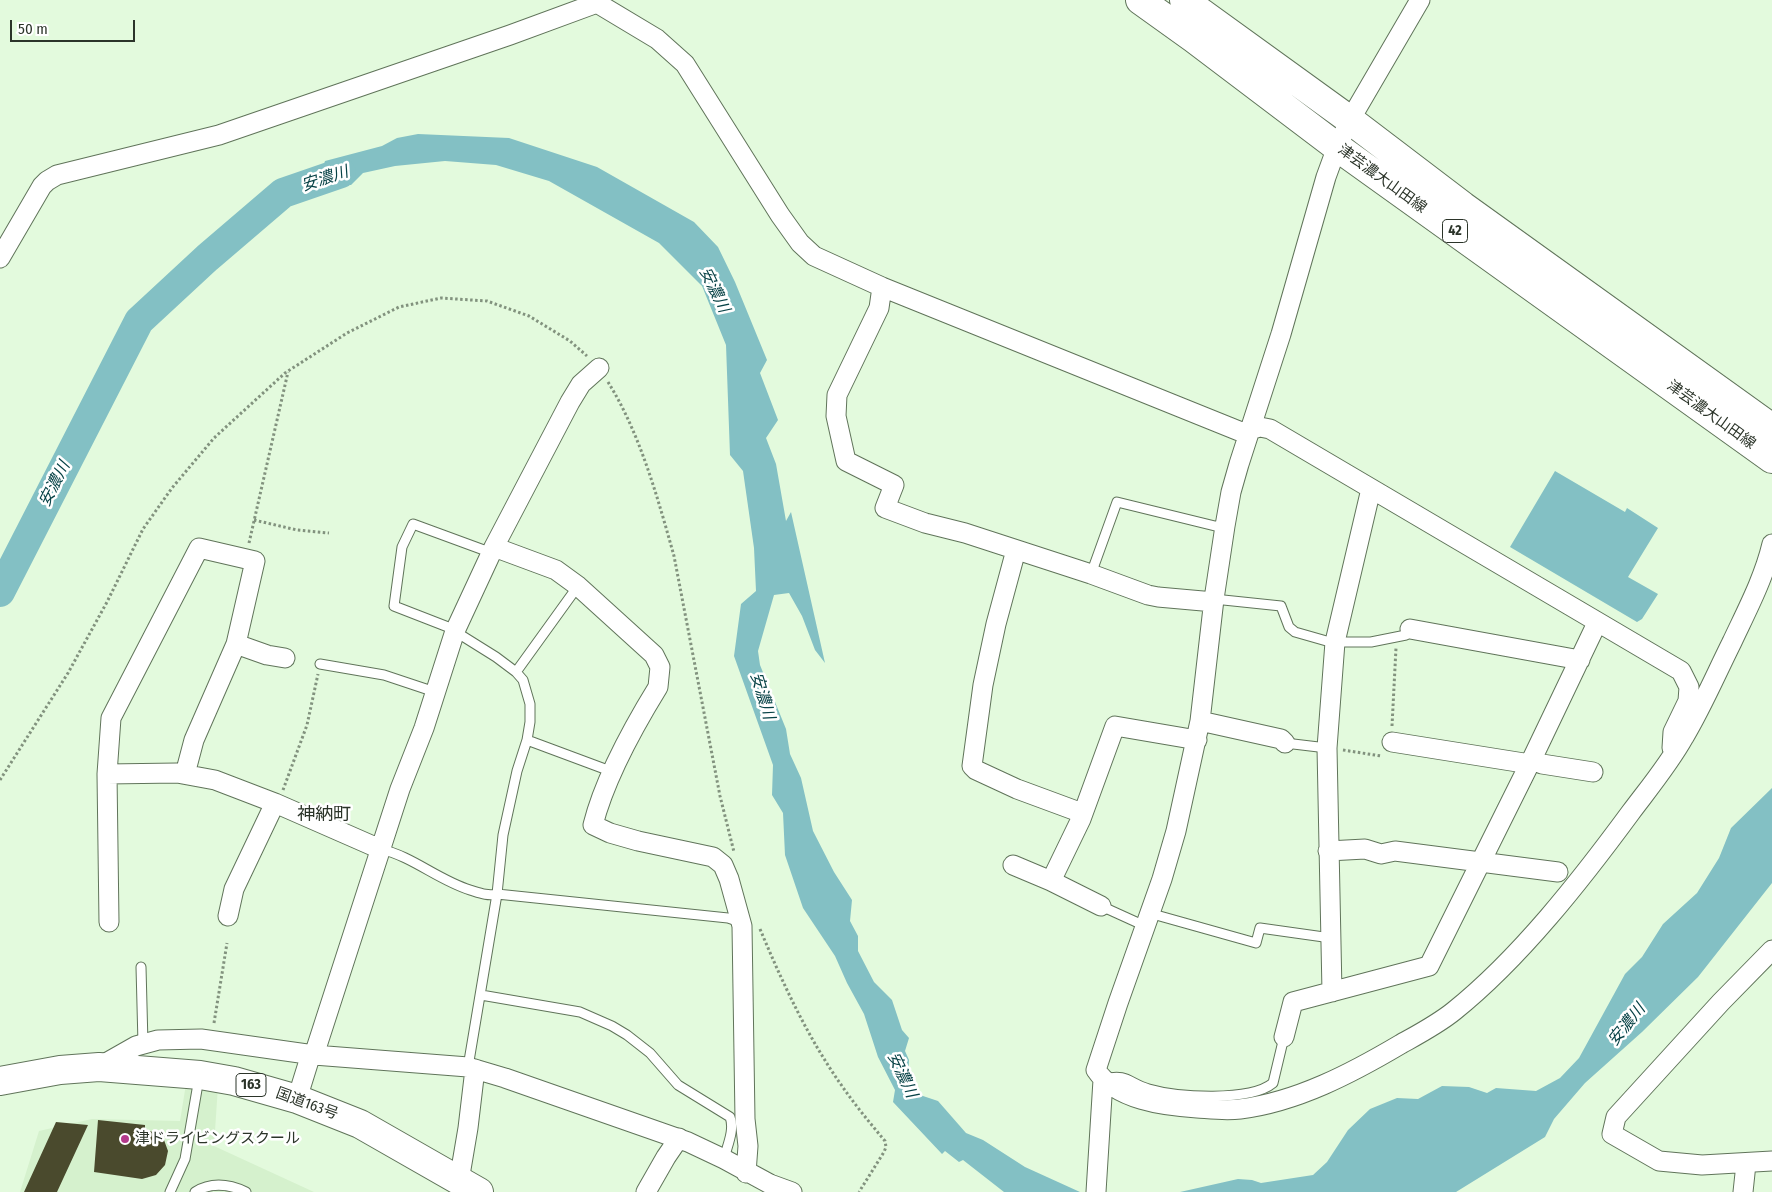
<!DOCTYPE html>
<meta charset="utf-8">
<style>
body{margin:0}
#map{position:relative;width:1772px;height:1192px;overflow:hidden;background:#e3fadd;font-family:"Fira Sans Condensed",sans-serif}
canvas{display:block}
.scale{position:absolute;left:10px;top:20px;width:125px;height:22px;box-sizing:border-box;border:2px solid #2b3429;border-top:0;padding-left:6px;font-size:15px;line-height:18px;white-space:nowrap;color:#2b3429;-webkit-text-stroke:4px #fff;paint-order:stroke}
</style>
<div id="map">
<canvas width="1772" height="1192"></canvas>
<div class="scale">50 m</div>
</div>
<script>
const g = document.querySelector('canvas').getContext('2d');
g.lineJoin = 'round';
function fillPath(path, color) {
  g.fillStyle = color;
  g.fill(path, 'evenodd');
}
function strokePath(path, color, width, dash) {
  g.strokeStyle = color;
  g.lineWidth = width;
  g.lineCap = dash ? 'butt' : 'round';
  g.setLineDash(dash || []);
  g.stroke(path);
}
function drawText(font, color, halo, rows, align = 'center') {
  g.font = font + ' "Fira Sans Condensed","Noto Sans JP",sans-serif';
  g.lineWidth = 5;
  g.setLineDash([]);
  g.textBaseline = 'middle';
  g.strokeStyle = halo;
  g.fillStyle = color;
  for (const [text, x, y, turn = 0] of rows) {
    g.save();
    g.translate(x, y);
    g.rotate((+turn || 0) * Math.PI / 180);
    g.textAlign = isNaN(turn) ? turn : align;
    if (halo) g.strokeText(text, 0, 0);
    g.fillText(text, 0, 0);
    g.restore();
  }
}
fillPath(new Path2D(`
 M186,1084L218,1086L214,1146L314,1192H20L39,1131L92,1119L180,1121Z`), '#d5f1cd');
fillPath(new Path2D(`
 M418,134L509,138L597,167L694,222L718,247L735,282L767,360L760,373L778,420L766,438L776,464L786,521L791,512L825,663L815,650L802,616L789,593L774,595L758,651L760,665L786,729L790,754L801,778L813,831L834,872L852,900L850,921L858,936V951L874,982L892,1000L902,1030L909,1038L905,1051L909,1060L908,1082L923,1096L938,1101L966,1133L983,1140L1025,1167L1080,1192H1004L963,1160L959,1162L945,1151L942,1154L893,1102L895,1090L878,1057L864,1014L847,983L835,956L803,908L785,855L783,813L772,795L773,765L734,656L741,604L756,591L754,548L743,471L730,455L726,345L702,286L659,243L549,181L496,165L445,161L395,166L363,173L351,185L290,186L321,174L325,161L382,146L397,138Z
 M1555,471L1625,512L1627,508L1658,528L1628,577L1658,594L1642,619L1637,622L1510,547Z
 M1772,788V883L1698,977L1642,1032L1585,1083L1554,1119L1545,1137L1456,1192H1180L1238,1179L1252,1180L1261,1183L1313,1175L1327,1162L1348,1130L1370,1109L1397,1098L1418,1099L1442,1086L1469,1087L1487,1093L1496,1088L1536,1091L1560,1078L1579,1058L1625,974L1642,957L1663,924L1697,893L1719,858L1731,828Z`), '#83c0c4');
strokePath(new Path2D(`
 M0,592L139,321L207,258L283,193L341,173`), '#83c0c4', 30);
fillPath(new Path2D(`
 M98,1120L145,1125V1129L155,1133L164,1140L168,1151L165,1165L156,1175L142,1179L94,1172Z
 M56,1122L88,1125L57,1192H24Z`), '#4a4a2d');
const service = new Path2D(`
 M1091,574L1117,502L1215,526H1225
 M1214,599L1281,606L1289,627L1295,632L1330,642H1371L1406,635L1410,629
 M320,664L384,675L429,690L435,694
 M516,672L578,586
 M527,740L613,772
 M1285,743L1327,748
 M380,849C412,856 438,880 470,890C480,893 487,896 497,894L728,918L740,922
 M1101,906L1145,926
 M1149,913L1256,943L1260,928L1331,938
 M141,967L143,1044
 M481,995L580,1012L612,1026L627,1035L650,1053L678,1085L730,1117C735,1130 727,1146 724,1159
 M468,1067L497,894L503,835L517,771L527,740L530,722V704L523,680L516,672L496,657L448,627L394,606L402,547L413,524L492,553
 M1105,1079C1127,1073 1130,1084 1149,1089C1177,1097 1250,1102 1273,1083L1284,1037
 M170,1192L185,1159L199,1078
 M195,1192C211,1182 229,1184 246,1192`);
const minor = new Path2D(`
 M592,0L657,39L685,64L780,215L800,243L814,256L882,287L1239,431L1249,433
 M1420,0L1350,120L1337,147L1326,177L1281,334L1239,464L1231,492L1225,526L1214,599L1200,721L1176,831L1162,879L1118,1003L1096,1070C1116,1100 1164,1106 1197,1108C1211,1109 1226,1111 1240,1109C1297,1102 1352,1073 1401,1044C1419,1034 1438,1024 1454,1011C1520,958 1581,880 1631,812C1649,788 1669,764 1684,737C1702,707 1716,674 1732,642C1747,610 1764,578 1772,544
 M0,258L42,186L47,181L57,175L219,135L510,35L597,3L598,0
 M882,287L879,308L837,395L836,416L846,461L894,485L885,508L925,523L965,533L1091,574L1148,595L1158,597L1214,602
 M1250,430L1260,427L1270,429L1681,671L1689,687L1688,701L1673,732L1672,748
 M494,547L556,570L578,586L654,655L660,667L658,687C634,726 604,781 593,825L610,833L638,841L713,857L723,865L729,879L742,926L745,1119L748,1146L746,1173
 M1016,550L996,624L983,685L972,766L976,770L1017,789L1082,813
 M1410,629L1580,660
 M1200,721L1281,739L1285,743
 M1392,742L1530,764
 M1532,759L1542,764L1593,772
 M107,774L111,718L199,548L255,561L236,644
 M185,774L194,740L236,644L267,655L285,658
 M1328,851L1365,849L1381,854L1395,851L1558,872
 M1013,865L1051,881L1101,906
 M1051,881L1081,819L1115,726L1197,740
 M228,916L234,889L275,803
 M109,922L107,774L177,773L215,780L275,803L380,849
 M1772,950L1721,1002L1616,1117L1612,1134L1659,1161L1702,1165L1772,1161
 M1332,992L1327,748L1335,642L1371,489
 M1284,1037L1293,1002L1429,966L1532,759L1597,623
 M314,1055L400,789L424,728L455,631L494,547L570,402L581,384L599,368
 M99,1067L136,1046L158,1040L201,1039L314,1055L468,1067L505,1078L688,1142L724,1159L770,1184L792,1192
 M297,1099L311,1054
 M459,1181L468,1128L475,1069
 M646,1192L666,1157L679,1138
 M1096,1192L1103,1080
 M1743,1192L1746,1164`);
const primary = new Path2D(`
 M1140,0L1193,38L1337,147L1772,459
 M1184,0L1350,120L1463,206L1772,428`);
const trunk = new Path2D(`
 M0,1081L60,1070L99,1067L200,1075L234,1081L297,1099L360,1124L479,1192`);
strokePath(service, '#60745a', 11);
strokePath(minor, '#60745a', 21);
strokePath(primary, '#60745a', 30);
strokePath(trunk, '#60745a', 30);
strokePath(new Path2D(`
 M608,382C640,433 658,499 674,556L720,796L734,852
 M254,520L297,530L329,533
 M249,543L288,372
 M1392,726L1396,648
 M1343,750L1381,756
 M0,780L68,673L107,602L143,529L172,488L214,438L285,373L347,333L399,307L441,298L487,301L529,316L570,341L587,356
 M283,790L307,725L318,674
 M760,929C783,984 808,1038 842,1086C855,1105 870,1123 885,1141L886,1147L884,1152L859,1192
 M214,1023L227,943`), '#82927e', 3, [2.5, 2.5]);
strokePath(service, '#fff', 9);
strokePath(minor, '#fff', 19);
strokePath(primary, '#fff', 28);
strokePath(trunk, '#fff', 28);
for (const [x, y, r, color] of [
 [125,1139,5,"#b4398b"]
]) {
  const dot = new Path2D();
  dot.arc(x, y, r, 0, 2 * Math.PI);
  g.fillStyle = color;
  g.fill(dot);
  strokePath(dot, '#fff', 2);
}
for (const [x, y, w] of [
 [1455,231,25],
 [251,1085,30]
]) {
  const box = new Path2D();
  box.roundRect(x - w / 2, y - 11.5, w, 23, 4);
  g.fillStyle = '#fff';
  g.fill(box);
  strokePath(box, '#2b3429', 1);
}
drawText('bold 14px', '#2b3429', null, [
 ["42",1455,231],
 ["163",251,1085]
]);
drawText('15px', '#2b3429', '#fff', [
 ["津芸濃大山田線",1382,179,36],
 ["津芸濃大山田線",1711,415,36],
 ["国道163号",307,1104,20]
]);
drawText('15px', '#2b3429', '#fff', [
 ["津ドライビングスクール",135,1139]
], 'left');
drawText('italic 16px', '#074246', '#fff', [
 ["安濃川",325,179,-18],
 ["安濃川",714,290,64],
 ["安濃川",55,484,-63],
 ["安濃川",762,696,73],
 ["安濃川",1627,1025,-51],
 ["安濃川",902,1075,65]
]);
drawText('18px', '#2b3429', '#fff', [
 ["神納町",324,815]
]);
</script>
